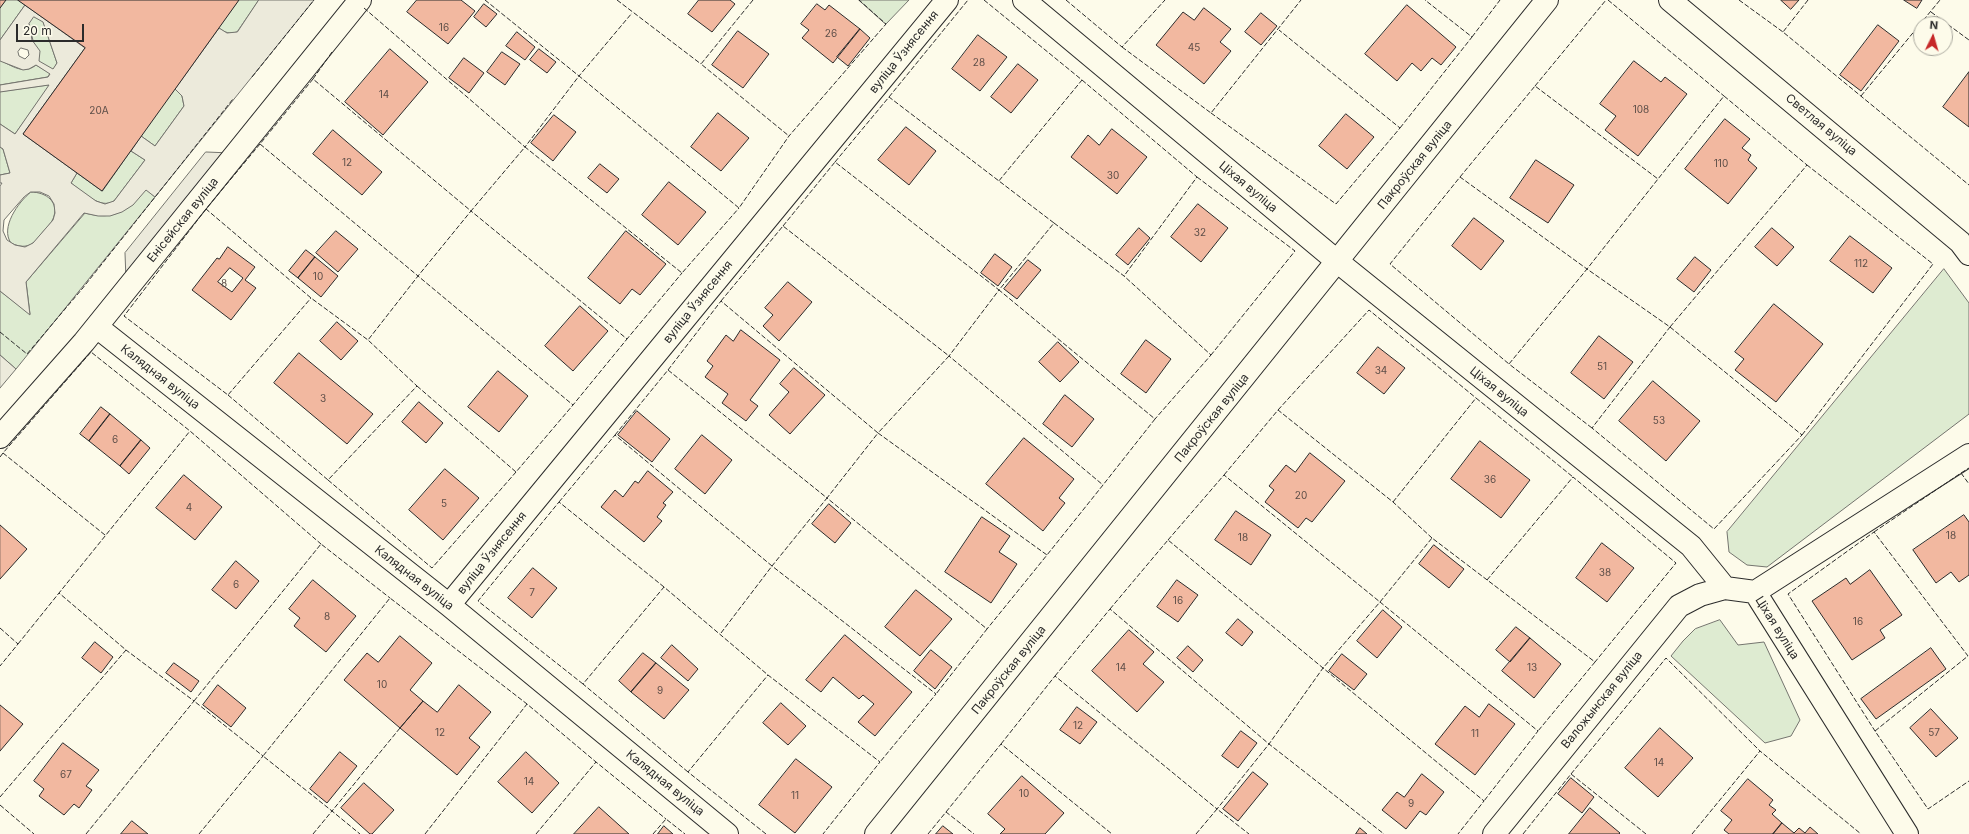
<!DOCTYPE html>
<meta charset="utf-8">
<style>
body{margin:0}
#map{position:relative;width:1969px;height:834px;overflow:hidden;background:#fdfbea;font-family:Inter,sans-serif}
canvas{display:block}
.north{position:absolute;left:1913px;top:16px;width:40px;height:40px;box-sizing:border-box;background:#fdfbea;border:1px solid #a9a89e;border-radius:50%;rotate:5deg;font-size:11px;font-weight:700;line-height:16px;text-align:center;color:#2b2b2b}
.north::after{content:'';display:block;margin:auto;width:14px;height:18px;background:#c62828;clip-path:polygon(50% 0,100% 100%,50% 72%,0 100%)}
.scale{position:absolute;left:16px;top:24px;width:68px;height:18px;box-sizing:border-box;border:2px solid #2b2b2b;border-top:0;padding-left:5px;font-size:12px;line-height:14px;white-space:nowrap;color:#2b2b2b;-webkit-text-stroke:3px #fdfbea;paint-order:stroke}
</style>
<div id="map">
<canvas width="1969" height="834"></canvas>
<div class="north">N</div>
<div class="scale">20 m</div>
</div>
<script>
const g = document.querySelector('canvas').getContext('2d');
g.lineJoin = 'round';
function fillPath(path, color) {
  g.fillStyle = color;
  g.fill(path, 'evenodd');
}
function strokePath(path, color, width, dash) {
  g.strokeStyle = color;
  g.lineWidth = width;
  g.lineCap = dash ? 'butt' : 'round';
  g.setLineDash(dash || []);
  g.stroke(path);
}
function drawText(font, color, halo, rows, align = 'center') {
  g.font = font + ' Inter,sans-serif';
  g.lineWidth = 3;
  g.setLineDash([]);
  g.textBaseline = 'middle';
  g.strokeStyle = halo;
  g.fillStyle = color;
  for (const [text, x, y, turn = 0] of rows) {
    g.save();
    g.translate(x, y);
    g.rotate((+turn || 0) * Math.PI / 180);
    g.textAlign = isNaN(turn) ? turn : align;
    if (halo) g.strokeText(text, 0, 0);
    g.fillText(text, 0, 0);
    g.restore();
  }
}
const green = new Path2D(`
 M6,0H18L25,5L0,40V8Z
 M239,0H259L237,32C230,34 225,33 219,28Z
 M859,0H909L886,24Z
 M34,16L43,21L57,63L53,70L38,61L29,24Z
 M0,60C12,66 24,75 36,65L50,73L48,77L0,85Z
 M50,85L15,134L0,124V92Z
 M175,89L182,96L184,106L155,146L141,136Z
 M0,147L3,149L10,173L0,175Z
 M131,151L145,160L114,201C100,210 82,191 71,183L77,173L102,191Z
 M146,189L155,197L16,369L0,355V291L30,314L26,282L85,213C115,221 126,211 146,189Z
 M31,192C46,192 60,202 53,219C51,224 45,229 42,233C37,239 33,245 26,246C21,247 15,245 11,243C0,228 18,202 31,192Z
 M1944,269L1969,303V414L1767,567L1747,565L1729,552L1727,532Z
 M1720,620L1738,645L1764,642L1800,720L1791,736L1765,743L1671,656L1683,641L1695,629Z`);
fillPath(green, '#deebd1');
strokePath(green, '#74746e', 1);
const parking = new Path2D(`
 M259,0H314L155,197L146,190L133,205L122,212L110,216H98L84,213L26,282L30,315L0,291V186L2,183H0V175L10,173L3,149L0,147V124L15,134L49,85L0,92V85L48,77L50,74L36,65L29,69L23,70L0,61V40L25,5L85,48L23,134L77,173L71,183L96,201L105,204L114,201L145,160L131,151L141,136L155,146L184,106L182,96L175,89L219,28L227,33L237,32ZM34,17L43,22L57,63L53,69L39,61L40,51L32,40L29,24ZM21,48L28,50L29,55L25,59L19,56L18,52ZM31,192H40L49,196L54,204L55,213L53,220L33,243L25,247L15,245L7,240L3,231L4,220L24,197Z
 M206,152L231,153L126,280L125,253Z
 M0,355L16,369L0,388Z`);
fillPath(parking, '#eceadb');
strokePath(parking, '#74746e', 1);
const building = new Path2D(`
 M0,0H6L0,8Z
 M18,0H239L102,191L23,134L85,48Z
 M417,0H461L475,11L448,44L407,12Z
 M699,0H730L735,4L712,32L688,14Z
 M1781,0H1799L1791,9Z
 M1904,0H1922L1917,8Z
 M484,4L497,14L486,27L474,17Z
 M817,4L825,10L829,5L860,29L833,63L802,38L809,30L801,24Z
 M1407,5L1456,47L1441,65L1432,58L1421,71L1412,63L1397,81L1365,54Z
 M1204,8L1231,29L1220,42L1231,51L1204,84L1156,45L1183,12L1194,20Z
 M1261,13L1277,26L1261,45L1245,32Z
 M1878,25L1899,41L1861,91L1840,75Z
 M860,29L870,38L848,66L837,57Z
 M738,31L769,54L743,88L712,65Z
 M517,32L535,47L525,60L506,46Z
 M978,35L1007,57L980,91L952,69Z
 M390,49L428,82L383,135L345,102Z
 M539,49L556,62L547,73L530,60Z
 M502,52L520,64L505,85L487,72Z
 M464,58L484,73L469,93L449,78Z
 M1634,61L1661,82L1665,77L1687,94L1638,156L1605,130L1616,116L1600,104Z
 M1018,64L1038,80L1011,113L991,97Z
 M1969,72V127L1943,107Z
 M718,113L749,138L721,171L691,147Z
 M1346,114L1374,137L1347,169L1319,146Z
 M554,115L576,132L553,161L531,143Z
 M1725,119L1750,139L1742,148L1751,155L1748,160L1757,168L1728,204L1685,169Z
 M906,127L936,151L909,185L878,160Z
 M1112,129L1147,157L1117,194L1071,157L1088,135L1099,145Z
 M333,130L382,172L362,195L313,154Z
 M1536,160L1574,185L1548,223L1510,198Z
 M600,164L619,179L607,193L588,178Z
 M669,182L706,212L678,245L642,215Z
 M1198,204L1228,228L1201,262L1171,237Z
 M1474,218L1504,241L1481,270L1452,246Z
 M1139,228L1150,238L1128,265L1116,255Z
 M1772,228L1794,247L1777,266L1755,247Z
 M336,231L358,249L338,272L316,253Z
 M626,231L666,264L640,295L632,289L620,304L588,278Z
 M1850,236L1892,268L1873,293L1830,261Z
 M228,247L255,267L245,280L256,288L231,320L192,290L217,258L219,259Z
 M306,250L315,257L298,278L289,271Z
 M995,254L1012,267L998,286L981,273Z
 M315,257L338,276L321,297L298,278Z
 M1695,257L1711,270L1694,292L1677,279Z
 M1028,260L1041,270L1017,299L1004,289Z
 M230,268L243,278L232,292L218,282Z
 M788,282L812,302L779,341L763,326L773,315L765,308Z
 M1774,304L1823,344L1776,402L1735,370L1744,359L1735,352Z
 M580,306L608,331L573,371L545,346Z
 M337,322L358,341L341,360L320,341Z
 M741,330L780,360L750,400L758,406L746,421L722,403L728,394L705,377L713,366L707,361L726,335L733,341Z
 M1599,336L1633,362L1604,399L1571,373Z
 M1146,340L1171,359L1146,393L1121,374Z
 M1058,342L1079,362L1060,382L1039,362Z
 M1378,347L1405,368L1384,394L1357,373Z
 M299,353L373,414L347,444L274,383Z
 M794,368L825,395L790,434L769,415L789,392L780,384Z
 M498,371L528,396L499,432L468,407Z
 M1653,381L1700,421L1666,461L1619,421Z
 M1065,395L1094,419L1072,447L1043,424Z
 M419,402L443,423L426,443L402,422Z
 M101,407L110,414L89,441L80,434Z
 M637,411L670,439L652,462L618,435Z
 M110,414L141,440L120,466L89,441Z
 M702,435L732,460L705,494L675,469Z
 M1024,438L1074,479L1059,498L1065,503L1043,531L986,484Z
 M141,440L150,448L129,474L120,466Z
 M1480,441L1530,480L1501,518L1451,479Z
 M1310,453L1345,481L1312,522L1306,518L1298,528L1265,502L1274,490L1269,486L1286,465L1295,472Z
 M445,469L479,498L443,540L409,510Z
 M648,471L673,492L663,503L666,505L657,517L662,521L644,542L601,507L615,490L623,497L635,481L638,483Z
 M184,475L222,507L195,540L156,508Z
 M829,504L851,523L835,543L812,524Z
 M1236,511L1271,535L1251,565L1215,540Z
 M1964,515L1969,522V575L1959,582L1951,572L1936,583L1913,550Z
 M982,517L1010,536L999,552L1017,564L991,603L945,572Z
 M0,525L27,549L0,579Z
 M1602,543L1634,568L1607,602L1576,578Z
 M1434,545L1464,569L1449,588L1419,564Z
 M236,561L259,581L236,609L212,590Z
 M533,568L557,588L532,618L508,598Z
 M1870,570L1902,615L1880,630L1885,638L1852,660L1812,601L1846,578L1850,584Z
 M313,580L356,616L326,652L294,626L300,618L289,609Z
 M1177,580L1198,595L1178,622L1157,607Z
 M916,590L952,619L920,656L885,627Z
 M1383,610L1402,627L1377,658L1357,641Z
 M1238,619L1253,632L1242,646L1226,633Z
 M1516,627L1530,638L1510,662L1496,650Z
 M1129,630L1154,652L1143,664L1164,682L1137,712L1092,671Z
 M845,635L912,692L875,736L858,722L874,704L863,695L859,699L833,677L821,692L806,680Z
 M400,636L432,663L410,690L423,701L400,728L344,680L367,653L378,662Z
 M1530,638L1561,664L1534,698L1502,671Z
 M95,642L113,657L101,673L82,658Z
 M672,645L698,669L688,681L661,658Z
 M1188,646L1203,660L1193,672L1177,658Z
 M1931,648L1946,669L1876,719L1861,699Z
 M931,650L952,667L935,689L914,671Z
 M643,653L656,663L631,692L619,681Z
 M1342,654L1367,674L1354,690L1329,671Z
 M174,663L199,681L191,692L166,673Z
 M656,663L689,690L664,719L631,692Z
 M218,685L246,708L231,727L203,705Z
 M459,685L491,712L469,738L480,747L457,775L400,728L423,701L437,712Z
 M781,703L806,726L788,745L763,723Z
 M1489,704L1515,724L1475,775L1435,744L1465,706L1479,717Z
 M0,705L23,724L0,751Z
 M1077,707L1097,722L1080,744L1060,730Z
 M1931,709L1958,738L1936,757L1910,728Z
 M1660,728L1693,758L1658,797L1625,768Z
 M1241,731L1257,743L1238,768L1222,756Z
 M63,743L99,770L86,786L92,790L79,808L74,804L64,815L39,796L44,789L34,781Z
 M340,752L357,766L327,803L310,789Z
 M526,752L559,783L532,813L498,782Z
 M796,759L832,787L795,833L759,805Z
 M1253,772L1268,784L1238,821L1223,809Z
 M1422,774L1444,792L1426,815L1420,811L1406,829L1382,810L1397,792L1404,797Z
 M1022,776L1064,813L1045,834H1000L1005,829L988,814Z
 M1571,778L1594,797L1582,813L1558,794Z
 M1748,779L1773,800L1769,805L1776,810L1772,814L1782,823L1773,834H1729L1724,830L1732,820L1721,811Z
 M364,783L394,810L372,834H370L341,808Z
 M599,807L629,834H574Z
 M1590,808L1620,833L1619,834H1569Z
 M132,821L148,834H121Z
 M1782,823L1794,833L1799,828L1805,833L1810,827L1818,834H1773Z
 M664,826L673,834H658Z
 M943,826L953,834H936Z
 M1360,828L1367,834H1356Z`);
fillPath(building, '#f2b8a0');
strokePath(building, '#2b2b2b', 1);
const minor = new Path2D(`
 M1024,0L1338,262L1691,546L1725,588L1755,592L1907,834
 M1670,0L1960,242L1969,254
 M97,327L449,605L727,834
 M0,437L84,342L360,0
 M1755,592L1969,455
 M449,605L947,0
 M876,834L1547,0
 M1494,834L1679,606L1700,595L1725,588`);
strokePath(minor, '#2b2b2b', 24);
strokePath(minor, '#fdfbea', 22);
strokePath(new Path2D(`
 M485,0L579,76L632,13
 M617,0L701,64
 M753,0L701,64L789,136
 M984,0L1082,80L998,182
 M1066,0L1122,47L1165,0
 M1608,0L1724,96
 M1739,0L1783,32
 M1808,0L1783,32L1969,185
 M364,8L525,147L579,76L739,208L789,136L886,24L859,0
 M1931,12L1969,40
 M1472,37L1500,0
 M1122,47L1211,113L1301,0
 M332,52L313,79L471,211L525,147L682,273L739,208
 M252,77L314,0
 M313,79L260,144L418,276L471,211L627,339L682,273
 M1082,80L1197,177L1124,276
 M1535,86L1606,0
 M1861,96L1940,0
 M889,97L968,0
 M1211,113L1336,204L1400,128L1279,30
 M1400,128L1472,37L1425,0
 M260,144L206,209L311,298L368,340L418,276L573,405L627,339
 M835,162L889,97L1054,223L999,290L1155,419L1103,485
 M1197,177L1295,251L1211,355
 M1460,177L1535,86L1658,179L1587,269L1460,177L1390,264L1509,364
 M206,209L124,316L228,395L311,298
 M1054,223L1124,276L1211,355L1155,419
 M783,226L835,162L999,290L949,356L1103,485L1047,555
 M721,301L783,226L949,356L878,433L1047,555L987,629
 M1670,327L1802,435L1714,529L1592,428Z
 M0,332L27,354L82,289L233,99
 M668,370L721,301L878,433L827,498L987,629L936,694
 M417,386L516,472L573,405
 M228,395L328,480L417,386L368,340
 M1278,410L1369,310L1476,398
 M1592,428L1509,364L1587,269L1670,327L1807,165L1724,96L1658,179
 M615,435L668,370L827,498L772,566L936,694L880,762
 M1802,435L1933,264L1807,165
 M0,457L3,453
 M1961,473L1969,468
 M1224,475L1278,410L1393,502L1432,538
 M328,480L432,568L516,472
 M559,502L615,435L772,566L721,633
 M1393,502L1476,398L1573,477
 M1874,532L1961,473L1969,484
 M105,535L3,453L91,352L190,431L321,544
 M1168,540L1224,475L1380,602L1432,538L1595,662L1538,731
 M1487,580L1573,477L1676,563L1595,662
 M1110,609L1168,540L1323,668L1380,602L1538,731L1484,801
 M0,628L18,644L0,666
 M18,644L59,593
 M1055,676L1110,609L1269,744L1384,834
 M583,684L478,601L559,502L664,587
 M400,728L332,811L263,756L390,598L527,704
 M1875,731L1968,656L1874,532L1788,594L1875,731L1928,809L1969,781
 M1001,744L1055,676L1217,809L1269,744L1323,668L1484,801L1458,834
 M688,772L583,684L664,587L768,675L880,762L823,834
 M1571,774L1666,658L1760,751
 M0,797L126,650L59,593L190,431
 M0,805L34,834
 M946,812L1001,744L1112,834
 M86,834L194,701L126,650
 M199,834L263,756L194,701L321,544L390,598
 M313,834L332,811L360,834
 M425,834L527,704L596,762
 M536,834L596,762L666,819
 M653,834L666,819L685,834
 M766,834L688,772L768,675
 M928,834L946,812L974,834
 M1196,834L1217,809L1249,834
 M1523,834L1571,774L1646,834
 M1692,834L1760,751L1861,834`), '#2b2b2b', 1, [5, 2]);
drawText('10px', '#5d4e48', null, [
 ["16",444,28],
 ["26",831,34],
 ["45",1194,48],
 ["28",979,63],
 ["14",384,95],
 ["108",1641,110],
 ["20А",99,111],
 ["12",347,163],
 ["110",1721,164],
 ["30",1113,176],
 ["32",1200,233],
 ["112",1861,264],
 ["10",318,277],
 ["8",224,284],
 ["51",1602,367],
 ["34",1381,371],
 ["3",323,399],
 ["53",1659,421],
 ["6",115,440],
 ["36",1490,480],
 ["20",1301,496],
 ["5",444,504],
 ["4",189,508],
 ["18",1951,536],
 ["18",1243,538],
 ["38",1605,573],
 ["6",236,585],
 ["7",532,593],
 ["16",1178,601],
 ["8",327,617],
 ["16",1858,622],
 ["14",1121,668],
 ["13",1532,668],
 ["10",382,685],
 ["9",660,691],
 ["12",1078,726],
 ["12",440,733],
 ["57",1934,733],
 ["11",1475,734],
 ["14",1659,763],
 ["67",66,775],
 ["14",529,782],
 ["10",1024,794],
 ["11",795,796],
 ["9",1411,804]
]);
drawText('12px', '#2b2b2b', '#fdfbea', [
 ["вуліца Ўзнясення",904,52,-51],
 ["Светлая вуліца",1821,125,40],
 ["Пакроўская вуліца",1415,165,-51],
 ["Ціхая вуліца",1248,187,40],
 ["Енісейская вуліца",183,220,-51],
 ["вуліца Ўзнясення",698,302,-51],
 ["Калядная вуліца",160,377,38],
 ["Ціхая вуліца",1499,392,39],
 ["Пакроўская вуліца",1212,418,-51],
 ["вуліца Ўзнясення",492,553,-51],
 ["Калядная вуліца",414,578,38],
 ["Ціхая вуліца",1777,628,58],
 ["Пакроўская вуліца",1009,670,-51],
 ["Валожынская вуліца",1602,700,-51],
 ["Калядная вуліца",665,783,39]
]);
</script>
